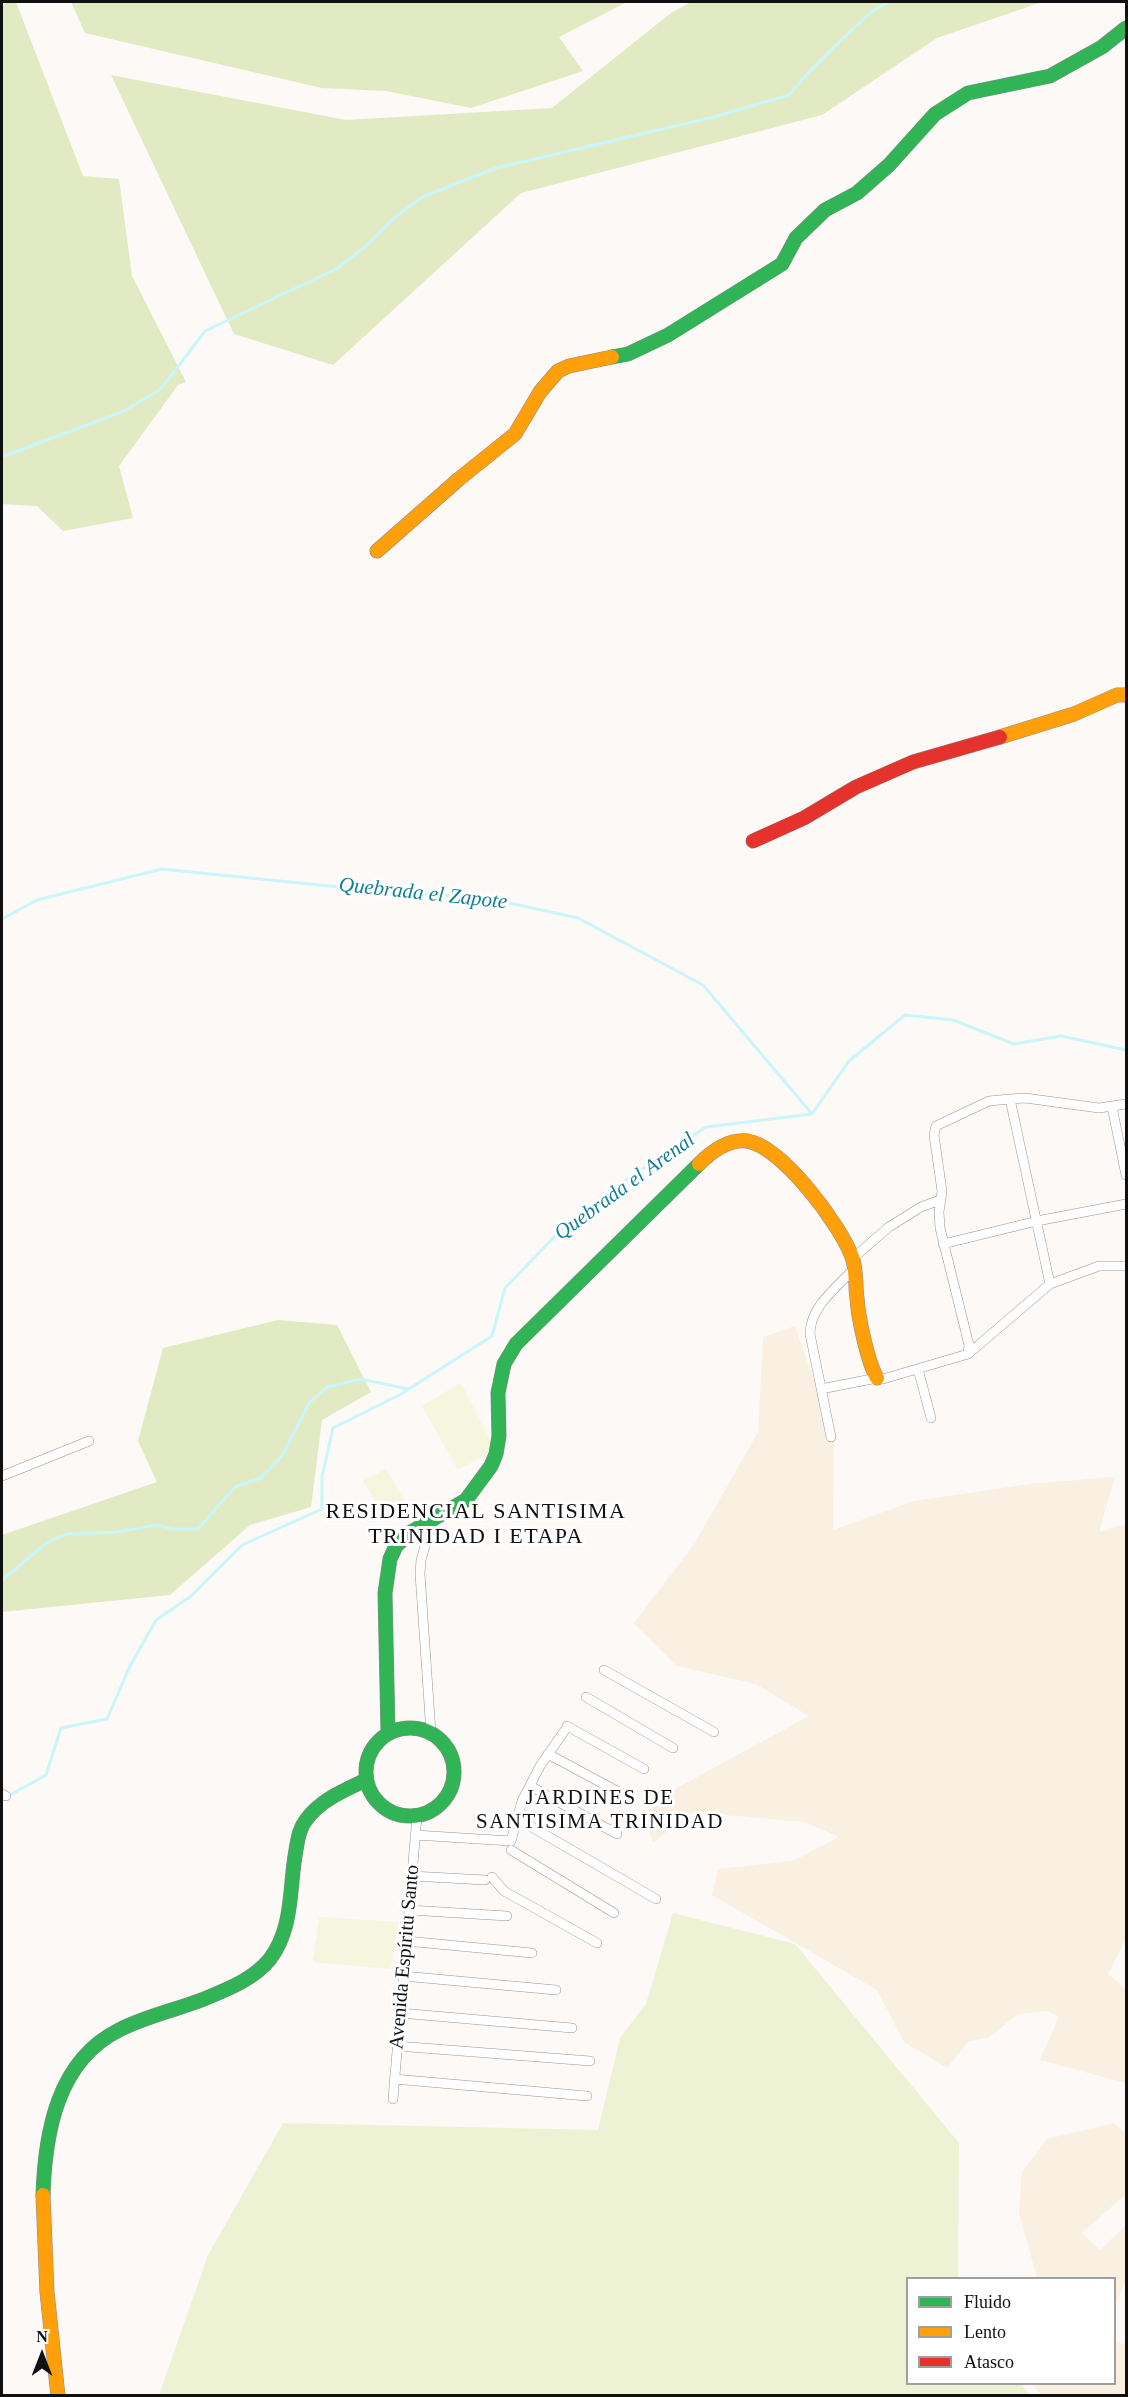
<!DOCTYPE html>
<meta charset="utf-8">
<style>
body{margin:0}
#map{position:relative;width:1128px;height:2397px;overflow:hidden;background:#fcf9f6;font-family:Georgia,serif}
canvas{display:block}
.frame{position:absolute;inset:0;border:3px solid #101010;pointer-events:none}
.legend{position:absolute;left:906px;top:2277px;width:210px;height:108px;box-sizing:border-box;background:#fff;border:2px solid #9f9f9f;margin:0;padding:8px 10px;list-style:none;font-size:18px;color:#101010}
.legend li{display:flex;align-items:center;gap:12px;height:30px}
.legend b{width:30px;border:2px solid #9f9f9f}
.north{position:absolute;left:12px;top:2325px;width:60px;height:60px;-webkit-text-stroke:4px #fff;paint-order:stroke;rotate:0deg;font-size:16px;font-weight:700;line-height:24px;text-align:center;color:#101010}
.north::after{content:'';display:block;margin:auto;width:21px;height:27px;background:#101010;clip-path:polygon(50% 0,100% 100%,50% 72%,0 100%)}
</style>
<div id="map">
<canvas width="1128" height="2397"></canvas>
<div class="frame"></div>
<ul class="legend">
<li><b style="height:8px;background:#30b455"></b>Fluido</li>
<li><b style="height:8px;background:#ff9f0a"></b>Lento</li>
<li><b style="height:8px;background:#e5322d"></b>Atasco</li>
</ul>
<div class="north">N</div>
</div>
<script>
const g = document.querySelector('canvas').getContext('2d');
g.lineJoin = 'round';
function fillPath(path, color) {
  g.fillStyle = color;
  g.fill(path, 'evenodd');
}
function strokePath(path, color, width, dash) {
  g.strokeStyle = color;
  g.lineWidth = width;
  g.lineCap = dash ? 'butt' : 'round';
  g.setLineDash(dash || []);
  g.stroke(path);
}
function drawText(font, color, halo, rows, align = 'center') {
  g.font = font + ' Georgia,serif';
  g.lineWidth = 6;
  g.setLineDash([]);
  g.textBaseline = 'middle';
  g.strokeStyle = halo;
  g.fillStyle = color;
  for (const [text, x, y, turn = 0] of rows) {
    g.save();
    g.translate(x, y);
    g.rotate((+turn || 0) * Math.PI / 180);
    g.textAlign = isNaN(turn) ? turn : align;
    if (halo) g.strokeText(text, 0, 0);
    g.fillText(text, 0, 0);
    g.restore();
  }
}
fillPath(new Path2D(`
 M795,1326L834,1439L833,1530L914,1501L1030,1484L1115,1477L1099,1532L1126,1524V1939L1108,1974L1126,1989V2083L1040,2060L1059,2017L1048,2011L1018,2014L988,2038L969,2041L947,2068L904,2042L877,1990L712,1895L718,1869L793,1861L839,1837L805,1822L693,1812L653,1842L643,1815L673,1790L809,1716L756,1684L677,1666L634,1623L693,1546L758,1432L763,1337Z
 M1114,2123L1126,2134V2194L1082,2233L1100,2250L1126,2225V2279L1115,2306L1114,2278H1037L1019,2213L1022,2172L1047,2139Z
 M1115,2343L1126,2344V2395H1041L1032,2384H1114Z`), '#f9f0e2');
fillPath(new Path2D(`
 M673,1913L795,1944L959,2143L958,2278H908V2384H1021L1030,2395H159L208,2255L283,2123L598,2130L620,2038L646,2004Z`), '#eef2d5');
fillPath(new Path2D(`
 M2,2H16L83,176L119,179L132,276L186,382L178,385L119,466L133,518L63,531L37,506L2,504Z
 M71,2H627L559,37L583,71L471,108L386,91L322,88L85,33Z
 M691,2H1042L937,38L822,115L521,193L333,365L234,334L111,75L346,120L552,108L671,13Z
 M278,1320L337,1325L371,1392L322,1420L311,1507L250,1525L170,1595L2,1612V1535L157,1482L138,1441L163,1348Z`), '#e1eac2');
fillPath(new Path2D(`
 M461,1383L495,1450L458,1470L422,1406Z
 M386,1469L407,1503L385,1518L363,1481Z
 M319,1917L398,1922L391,1969L313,1962Z`), '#f6f6df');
strokePath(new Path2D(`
 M2,457L124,411L161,389L205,331L336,269L365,247L393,219L422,197L496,168L714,117L789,95L806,75L839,42L871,12L888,2
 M2,919L37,900L162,869L388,892L482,897L578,918L703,985L812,1114
 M812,1114L849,1061L905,1015L953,1020L1014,1044L1061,1036L1126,1050
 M2,1580L48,1542L67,1534L117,1532L157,1525L173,1529H198L235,1487L261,1478L282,1456L309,1403L327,1387L361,1379L408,1389
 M8,1796L46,1775L61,1728L107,1719L129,1668L156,1620L191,1596L242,1545L322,1509V1477L333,1428L401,1394L492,1336L505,1288L564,1227L626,1180L706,1127L812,1114`), '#caf5f9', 3);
const street = new Path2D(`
 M1010,1099L1050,1284
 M1112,1107L1126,1175
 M943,1244L1037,1221L1126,1204
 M853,1258L889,1227L921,1207L940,1200
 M968,1354L969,1345L940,1228L939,1212L942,1191L934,1135L936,1126L989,1101L1010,1099L1025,1098L1099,1108L1126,1104
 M918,1369L931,1418
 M821,1389L877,1378L883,1379L968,1354L1050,1284L1099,1266H1126
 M831,1437L810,1334C810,1307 836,1288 854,1269
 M2,1476L89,1441
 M428,1524L430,1528L421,1560L420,1574L431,1733
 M604,1670L714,1732
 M586,1697L673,1748
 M567,1726L644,1769
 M548,1754L626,1796
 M530,1786L617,1834
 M2,1794L6,1796
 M518,1819L656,1899
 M415,1835L511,1841L522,1801L540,1766L565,1730
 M511,1850L614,1913
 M412,1876L485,1880
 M492,1877L504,1891L597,1943
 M409,1910L507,1916
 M406,1941L532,1953
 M403,1976L556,1990
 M400,2013L572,2028
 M397,2046L590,2061
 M394,2079L587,2096
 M393,2099L417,1816`);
const fast = new Path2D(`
 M612,357L628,354L668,335L782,264L796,238L825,210L857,193L889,165L935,114L968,93L1050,76L1102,47L1126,28
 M366 1772a44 44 0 1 1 88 0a44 44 0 1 1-88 0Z
 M388,1733L385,1593L390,1559L396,1546L411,1532L466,1500L491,1466L496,1454L499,1436L498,1393L504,1364L516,1344L699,1164
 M43,2195C45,2133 57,2061 119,2030C146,2016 176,2010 204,1999C228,1989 254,1979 270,1959C294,1927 289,1887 296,1850C298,1839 299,1829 306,1820C320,1800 345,1790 366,1780`);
const slow = new Path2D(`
 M377,551L459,479L515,434L540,392L558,371L569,366L612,357
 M1000,737L1074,714L1117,695H1126
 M699,1164C712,1151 728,1139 747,1141C782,1146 841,1226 852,1257C857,1270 855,1285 857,1298C858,1317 868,1363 877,1378
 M43,2195L47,2292L58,2396`);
const jam = new Path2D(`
 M753,841L804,818L856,787L913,762L1000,737`);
strokePath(street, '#969594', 10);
strokePath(fast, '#8d8c8a', 15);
strokePath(slow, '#8d8c8a', 15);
strokePath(jam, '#8d8c8a', 15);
strokePath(street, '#fffefe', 9);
strokePath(fast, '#30b455', 14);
strokePath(slow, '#ff9f0a', 14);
strokePath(jam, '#e5322d', 14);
drawText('20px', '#101010', '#fff', [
 ["Avenida Espíritu Santo",405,1957,-85]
]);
drawText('italic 21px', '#117f94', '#fff', [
 ["Quebrada el Zapote",423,894,6],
 ["Quebrada el Arenal",625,1187,-36]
]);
g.letterSpacing = '1.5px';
drawText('21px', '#101010', '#fff', [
 ["JARDINES DE",600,1798],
 ["SANTISIMA TRINIDAD",600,1822]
]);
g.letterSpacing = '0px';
g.letterSpacing = '1.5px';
drawText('22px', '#101010', '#fff', [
 ["RESIDENCIAL SANTISIMA",476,1512],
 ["TRINIDAD I ETAPA",476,1537]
]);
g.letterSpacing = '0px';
</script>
